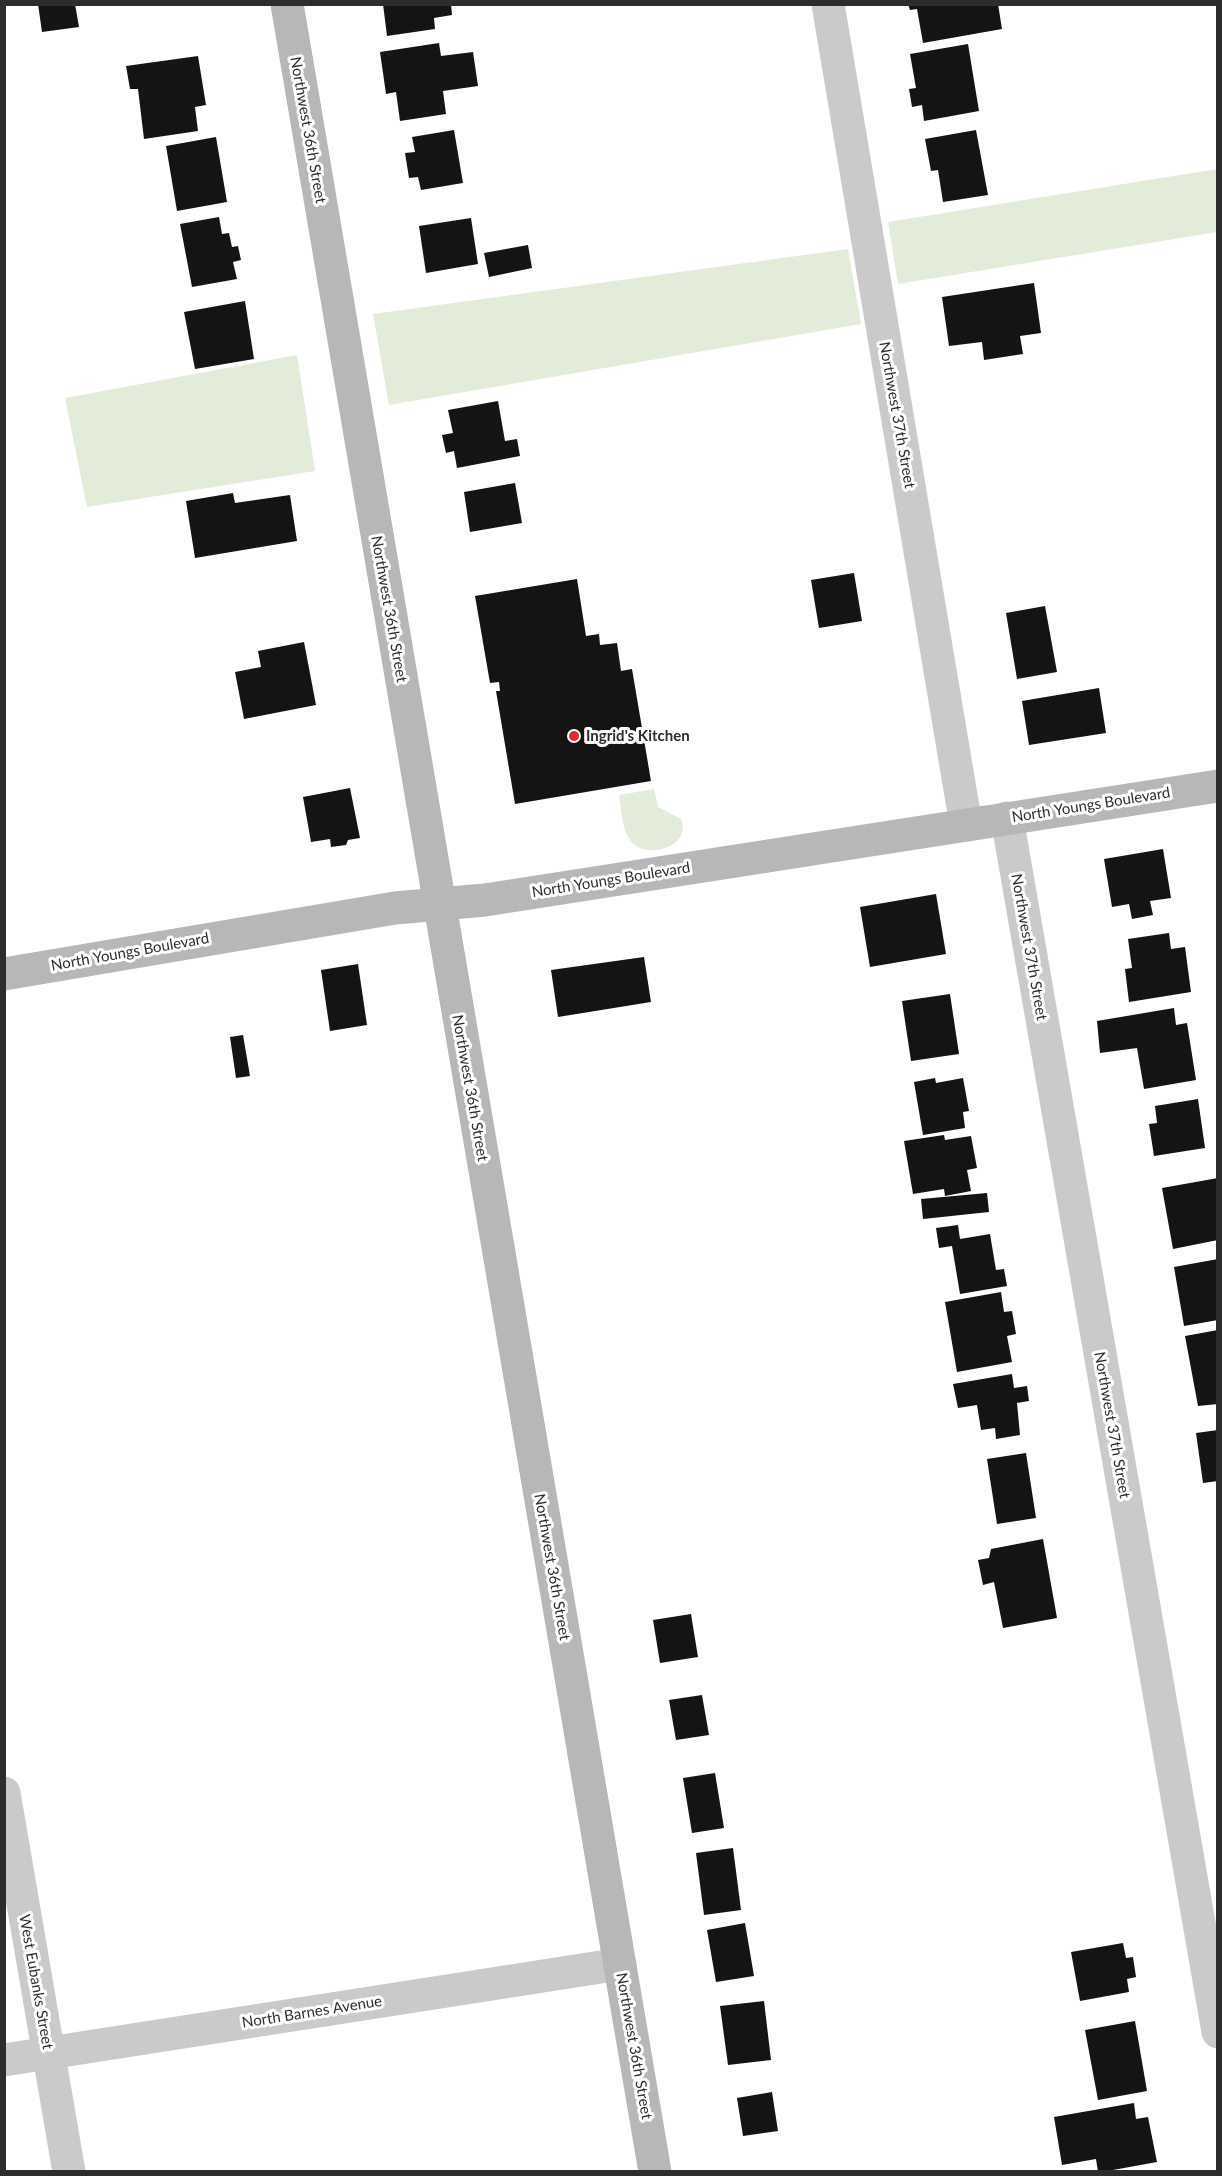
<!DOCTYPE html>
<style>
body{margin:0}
#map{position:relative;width:1222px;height:2176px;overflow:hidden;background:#fff;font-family:Lato,sans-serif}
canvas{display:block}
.frame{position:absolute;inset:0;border:6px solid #2d2d2d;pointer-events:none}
</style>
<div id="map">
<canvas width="1222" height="2176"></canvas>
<div class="frame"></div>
</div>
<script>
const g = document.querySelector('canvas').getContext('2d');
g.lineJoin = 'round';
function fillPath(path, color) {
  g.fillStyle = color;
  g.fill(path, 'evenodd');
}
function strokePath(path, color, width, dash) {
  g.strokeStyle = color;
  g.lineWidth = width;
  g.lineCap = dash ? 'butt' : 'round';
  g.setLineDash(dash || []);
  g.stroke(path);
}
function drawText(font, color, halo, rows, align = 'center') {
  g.font = font + ' Lato,sans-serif';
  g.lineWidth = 6;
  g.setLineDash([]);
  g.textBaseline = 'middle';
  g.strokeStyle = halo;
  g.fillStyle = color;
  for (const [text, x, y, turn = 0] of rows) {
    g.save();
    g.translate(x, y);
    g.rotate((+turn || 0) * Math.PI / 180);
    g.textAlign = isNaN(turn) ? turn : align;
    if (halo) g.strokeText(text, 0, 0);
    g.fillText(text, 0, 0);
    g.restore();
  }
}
fillPath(new Path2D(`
 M1217,169V232L898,284L888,222Z
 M848,249L861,324L389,405L373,314Z
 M297,355L315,471L87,507L65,398Z
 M654,789L658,807L681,819C693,849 640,862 628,837C622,826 621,808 619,795Z`), '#e3ebd9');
fillPath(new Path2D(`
 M38,4H75L79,27L42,32Z
 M383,4H451L452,15L434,18L435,29L387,36Z
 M908,4H998L1002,29L923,43L917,9L910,10Z
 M439,43L441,56L473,52L478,86L443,91L446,114L400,121L396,92L386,94L380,52Z
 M968,44L979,111L924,121L922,105L912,107L909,89L916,88L910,54Z
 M198,56L206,105L195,107L198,131L144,139L138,89H130L126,66Z
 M454,130L463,183L421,190L418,177L409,178L405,153L415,152L412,137Z
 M976,130L988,195L943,202L938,170L931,171L925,139Z
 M216,137L227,202L177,211L166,146Z
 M219,217L222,234L229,233L232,247L238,246L241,260L233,262L237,279L192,287L180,224Z
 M471,218L478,264L426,273L419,226Z
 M528,245L532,268L489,277L484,253Z
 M1034,283L1041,333L1020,336L1023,354L984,360L982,342L949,346L942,297Z
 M245,301L254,359L195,369L184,312Z
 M498,401L505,441L517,439L520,456L457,468L454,451L446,453L442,435L453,433L448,410Z
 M515,483L522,523L470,532L464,492Z
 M233,493L235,503L290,495L297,541L195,558L186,501Z
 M854,573L862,621L819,628L811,580Z
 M577,579L586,636L599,634L600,645L617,643L621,671L632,669L651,781L515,804L496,691H500L499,682L490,683L475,596Z
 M1045,606L1057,672L1017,679L1006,613Z
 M304,642L316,705L244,719L235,672L261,667L258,651Z
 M1099,688L1106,733L1029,745L1022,701Z
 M350,788L360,838L348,840L346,845L331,847L330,839L311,842L303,797Z
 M1163,849L1171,898L1150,901L1153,915L1132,919L1129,904L1112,907L1104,859Z
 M936,894L946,954L870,967L860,907Z
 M1169,933L1171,949L1185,947L1191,992L1129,1002L1125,969L1132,968L1128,939Z
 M644,957L651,1002L558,1017L551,970Z
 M358,964L367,1025L330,1031L321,970Z
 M950,994L959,1054L911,1061L902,1001Z
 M1174,1008L1176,1025L1187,1023L1196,1080L1144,1089L1137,1048L1100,1053L1097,1021Z
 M243,1035L250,1076L236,1078L230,1037Z
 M935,1078L936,1083L963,1078L969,1111L963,1112L965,1128L923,1135L914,1082Z
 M1198,1099L1205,1148L1154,1156L1149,1124L1157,1123L1155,1106Z
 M944,1135L945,1140L971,1136L977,1168L967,1170L971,1191L945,1196L944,1189L913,1194L904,1141Z
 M1218,1178V1240L1173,1249L1162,1188Z
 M987,1193L989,1212L923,1219L921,1199Z
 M958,1225L960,1239L990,1234L996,1270L1004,1269L1007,1286L960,1294L952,1246L939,1248L936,1228Z
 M1218,1259V1320L1184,1326L1174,1267Z
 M1001,1292L1004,1312L1012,1311L1016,1334L1007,1336L1012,1362L957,1372L945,1302Z
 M1218,1330V1404L1198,1406L1185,1336Z
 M1012,1374L1014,1388L1027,1386L1029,1401L1017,1403L1020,1435L996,1439L995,1428L981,1430L977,1405L958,1408L953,1384Z
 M1218,1430V1481L1203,1483L1196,1433Z
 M1026,1453L1036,1518L997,1524L987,1459Z
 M1043,1539L1057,1618L1003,1628L994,1582L983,1585L978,1560L989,1558L991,1549Z
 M691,1614L698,1657L660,1663L653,1620Z
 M702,1695L709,1735L676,1740L669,1700Z
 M715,1773L724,1828L692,1833L683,1778Z
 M733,1848L741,1910L704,1915L696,1853Z
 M745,1923L754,1976L716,1982L707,1930Z
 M1123,1943L1126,1958L1133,1957L1136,1977L1127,1979L1129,1992L1080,2001L1071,1952Z
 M764,2001L771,2060L728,2065L720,2006Z
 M1135,2021L1147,2091L1098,2100L1085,2030Z
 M772,2092L778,2131L743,2136L737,2098Z
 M1134,2103L1136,2119L1148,2117L1157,2162L1102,2172H1098L1096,2159L1062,2165L1054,2117Z`), '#141414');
strokePath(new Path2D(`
 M828,4L966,825
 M1007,818L1218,2032
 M4,1793L69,2172
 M4,2060L620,1964`), '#cacaca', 33);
strokePath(new Path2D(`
 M287,4L655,2172
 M4,974L395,908L485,900L1218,786`), '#b7b7b7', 33);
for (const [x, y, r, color] of [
 [574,736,6,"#ee2531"]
]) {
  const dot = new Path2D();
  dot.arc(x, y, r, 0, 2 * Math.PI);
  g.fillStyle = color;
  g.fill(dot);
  strokePath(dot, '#fff', 2);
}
drawText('15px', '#2d2d2d', '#fff', [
 ["Northwest 36th Street",308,130,80],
 ["Northwest 37th Street",897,415,80],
 ["Northwest 36th Street",389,609,80],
 ["North Youngs Boulevard",1091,805,-9],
 ["North Youngs Boulevard",611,880,-9],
 ["Northwest 37th Street",1029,947,80],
 ["North Youngs Boulevard",130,952,-10],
 ["Northwest 36th Street",470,1088,80],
 ["Northwest 37th Street",1112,1425,80],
 ["Northwest 36th Street",552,1567,80],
 ["West Eubanks Street",36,1982,80],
 ["North Barnes Avenue",312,2012,-9],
 ["Northwest 36th Street",634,2046,80]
]);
drawText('bold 15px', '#2d2d2d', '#fff', [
 ["Ingrid's Kitchen",586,736]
], 'left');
</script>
